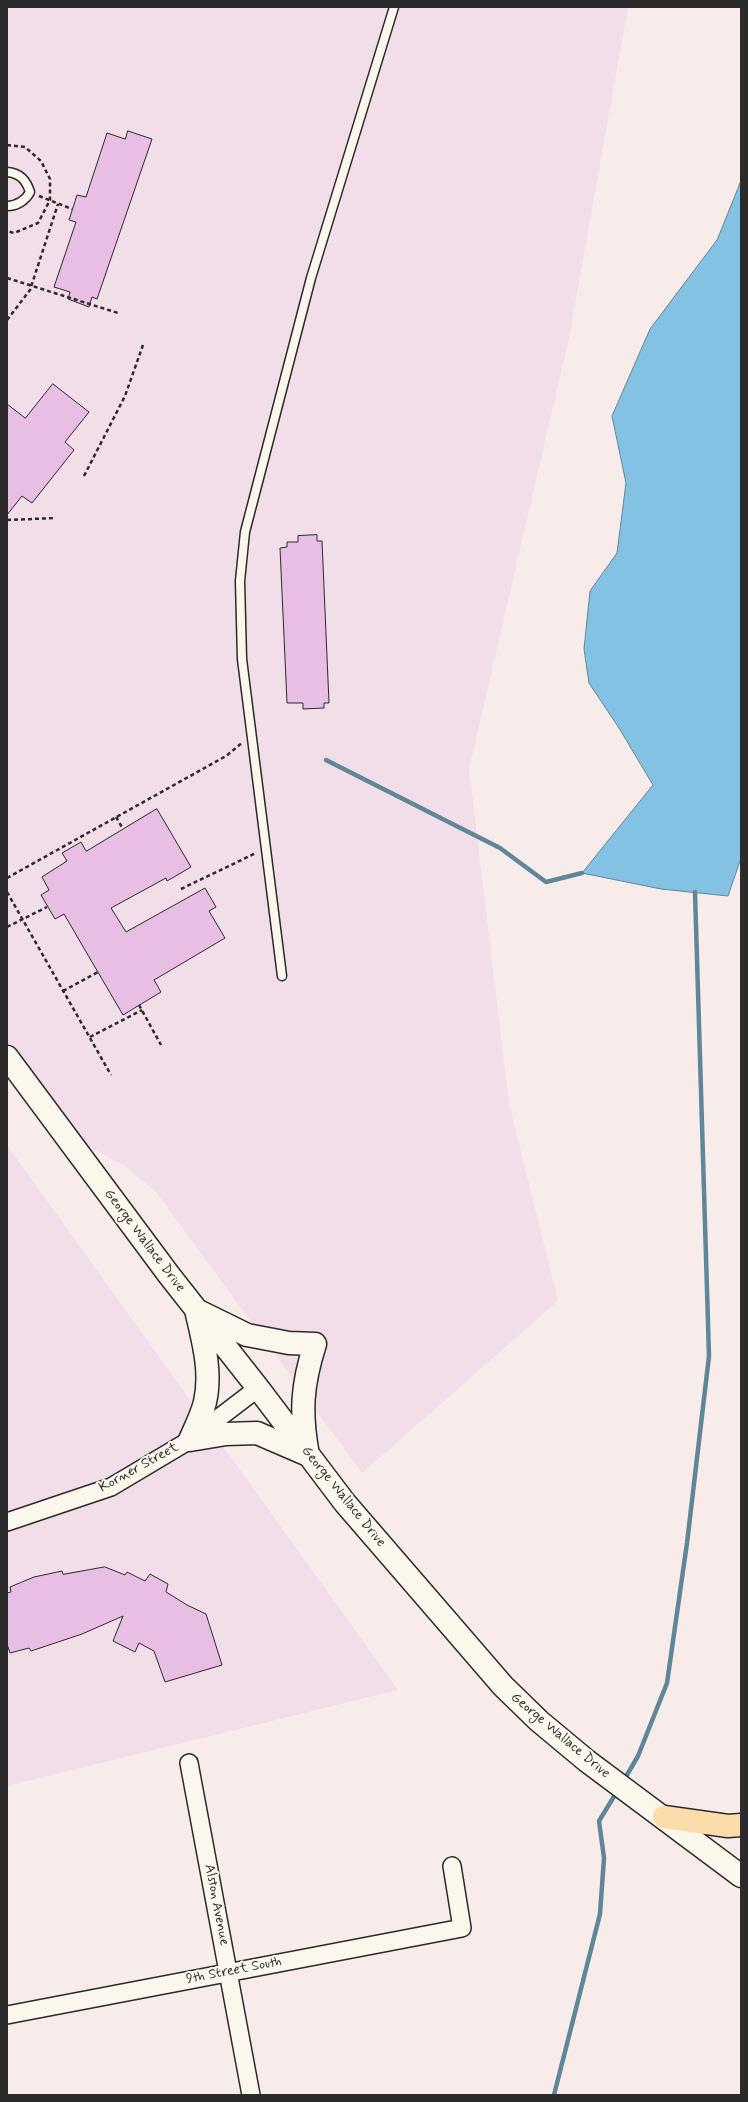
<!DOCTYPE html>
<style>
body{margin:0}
#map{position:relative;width:748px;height:2102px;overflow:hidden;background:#f7ecea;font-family:Mynerve,sans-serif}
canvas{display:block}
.frame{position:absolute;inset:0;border:8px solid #2b2b2b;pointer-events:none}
</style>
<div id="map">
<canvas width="748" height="2102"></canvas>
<div class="frame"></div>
</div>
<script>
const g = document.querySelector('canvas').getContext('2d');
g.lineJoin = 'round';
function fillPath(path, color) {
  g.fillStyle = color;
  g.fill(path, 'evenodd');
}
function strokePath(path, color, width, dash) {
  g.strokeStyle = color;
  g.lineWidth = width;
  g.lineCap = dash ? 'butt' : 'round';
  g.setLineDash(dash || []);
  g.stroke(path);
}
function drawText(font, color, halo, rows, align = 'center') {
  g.font = font + ' Mynerve,sans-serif';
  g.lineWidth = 4;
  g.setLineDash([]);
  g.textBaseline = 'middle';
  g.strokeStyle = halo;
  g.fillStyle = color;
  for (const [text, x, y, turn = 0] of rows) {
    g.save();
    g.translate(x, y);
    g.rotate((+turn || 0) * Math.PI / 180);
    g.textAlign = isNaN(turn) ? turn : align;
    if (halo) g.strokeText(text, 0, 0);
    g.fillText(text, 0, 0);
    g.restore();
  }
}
fillPath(new Path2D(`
 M7,7H628L569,338L469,769L509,1103L558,1301L362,1473L156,1192L125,1166L63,1133L7,1057Z
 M7,1145L398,1690L7,1786Z`), '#f2dee8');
const water = new Path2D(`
 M741,181V858L728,896L661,889L582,873L653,785L619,728L589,683L584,649L590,591L617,553L626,483L612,416L650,329L717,240Z`);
fillPath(water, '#84c2e4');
strokePath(water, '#60869a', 1);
strokePath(new Path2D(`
 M326,760L500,848L546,882L582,873
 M624,1780L638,1756L667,1683L687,1543L709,1356L695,892
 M554,2095L600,1914L604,1858L599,1821L618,1790`), '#60869a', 4.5);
const building = new Path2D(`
 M128,131L152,139L97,299L92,297L89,307L68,299L70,292L54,287L76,222L69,220L77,195L86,197L107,133L125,139Z
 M53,384L89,412L65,442L74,450L32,503L22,496L7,515V404L25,418Z
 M317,535V541H322L329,703H324V708L303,709V703H287L280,548L287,547V542H298V536Z
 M157,809L191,867L167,881L166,878L111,908L126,932L205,888L216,907L209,911L225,938L154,980L161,992L123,1015L64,914L55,919L41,895L49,890L42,877L67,861L62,853L81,842L86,851Z
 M105,1567L125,1575L127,1572L145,1581L150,1574L168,1584L166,1592L187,1605L206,1614L222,1665L165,1682L154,1651L139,1643L135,1652L113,1641L123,1616L82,1634L31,1651L29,1648L10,1653L7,1644V1593L11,1592L10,1587L34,1577L62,1571L63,1574Z`);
fillPath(building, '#e8bee4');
strokePath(building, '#2b2b2b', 1);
const lane = new Path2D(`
 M7,172C20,173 26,180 30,192C26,200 17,206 7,206
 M282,976L242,659L240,581L245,532L311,278L394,7`);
const street = new Path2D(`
 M7,1522L111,1487L190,1440L258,1388
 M189,1763L251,2095
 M7,2015L462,1928L452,1866`);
const secondary = new Path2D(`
 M7,1057L169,1275L258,1388L345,1503L503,1686L539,1721L587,1761L741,1876
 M196,1310L247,1335L289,1343L315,1344C302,1385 300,1412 308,1455L257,1433L226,1434L190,1440C195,1428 202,1415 205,1402C212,1372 203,1340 196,1310Z`);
const highway = new Path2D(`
 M664,1817L728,1826L741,1825`);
strokePath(lane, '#2b2b2b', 11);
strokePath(street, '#2b2b2b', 20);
strokePath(secondary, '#2b2b2b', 25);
strokePath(highway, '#2b2b2b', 25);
strokePath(new Path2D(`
 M7,145L25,147L41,161L50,179V200L38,223L14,233L7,231
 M39,196L72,209
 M7,278L118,313
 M7,320L30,290L58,204
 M84,476L125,396L143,345
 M7,520L56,518
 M116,817L123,829
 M7,878L226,756L242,743
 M181,889L256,853
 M7,892L111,1075
 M7,927L47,907
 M63,991L98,972
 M139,1005L161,1045
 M90,1037L142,1010`), '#2b2b2b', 2.5, [4, 3]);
strokePath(lane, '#fbf7ec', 8);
strokePath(street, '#fbf7ec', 17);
strokePath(secondary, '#fbf7ec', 22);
strokePath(highway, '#faddab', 22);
drawText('14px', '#2b2b2b', '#fbf7ec', [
 ["George Wallace Drive",144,1241,53],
 ["Korner Street",139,1468,-29],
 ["George Wallace Drive",343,1497,51],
 ["George Wallace Drive",560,1736,40],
 ["Alston Avenue",216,1905,79],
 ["9th Street South",234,1971,-11]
]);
</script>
